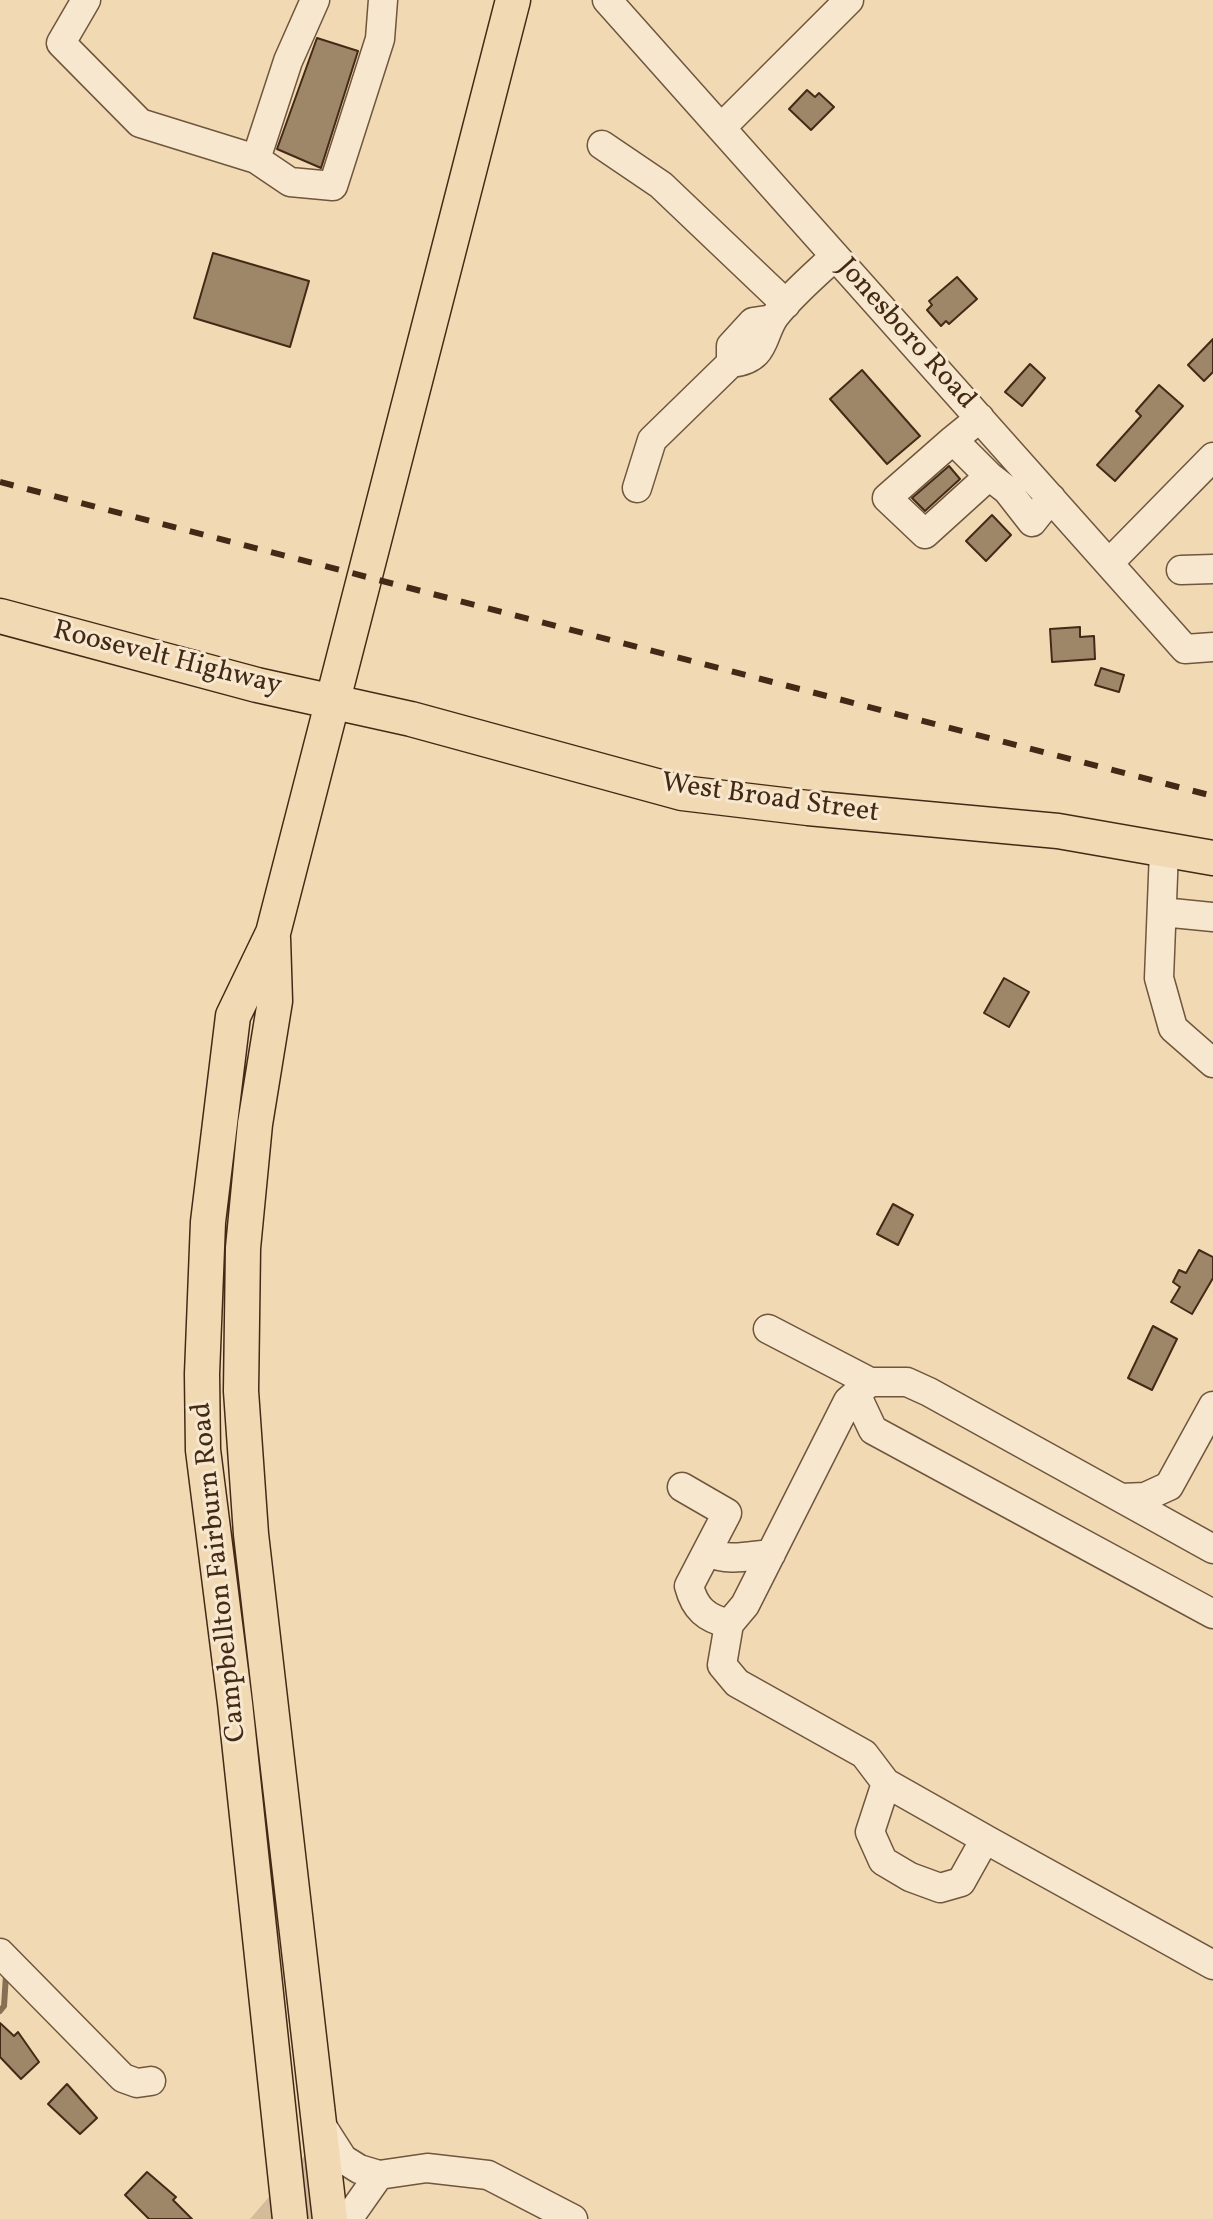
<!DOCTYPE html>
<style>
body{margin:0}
canvas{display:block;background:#f1dab3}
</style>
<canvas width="1213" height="2219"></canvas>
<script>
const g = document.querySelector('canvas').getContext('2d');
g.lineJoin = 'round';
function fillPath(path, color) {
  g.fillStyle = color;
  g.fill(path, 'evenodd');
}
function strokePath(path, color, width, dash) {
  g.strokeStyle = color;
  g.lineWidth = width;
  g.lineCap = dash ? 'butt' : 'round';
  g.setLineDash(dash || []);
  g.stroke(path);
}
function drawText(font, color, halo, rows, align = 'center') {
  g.font = font + ' Vollkorn,serif';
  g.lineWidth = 6;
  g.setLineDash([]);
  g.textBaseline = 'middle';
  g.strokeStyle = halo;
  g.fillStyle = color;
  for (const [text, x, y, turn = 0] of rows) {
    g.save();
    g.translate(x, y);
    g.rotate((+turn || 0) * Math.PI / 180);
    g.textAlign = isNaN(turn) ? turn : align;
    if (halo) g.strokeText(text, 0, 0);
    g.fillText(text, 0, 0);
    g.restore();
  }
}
fillPath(new Path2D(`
 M311,2148L320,2219H250Z`), '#d4bc98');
strokePath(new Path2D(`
 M0,2011L4,2006L6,1975`), '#887054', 6);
const building = new Path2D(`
 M317,38L358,51L321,168L277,149Z
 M807,90L815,97L819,93L834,107L811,130L789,109Z
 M213,253L309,281L290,347L194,318Z
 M957,277L977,299L949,324L946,321L941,326L927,310L932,305L929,301Z
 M1213,339V372L1204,381L1188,365Z
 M1030,364L1045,378L1022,406L1005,392Z
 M862,370L920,436L887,464L830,399Z
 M1159,385L1183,406L1115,481L1097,465L1141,416L1136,411Z
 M949,466L960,479L925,511L912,498Z
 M992,515L1011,535L986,561L966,541Z
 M1080,627V637L1094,636L1095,659L1052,662L1050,629Z
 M1101,668L1124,675L1119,692L1095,685Z
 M1004,978L1029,992L1009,1027L984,1013Z
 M893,1204L913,1215L898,1245L877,1234Z
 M1199,1250L1213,1257V1278L1192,1314L1171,1302L1180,1287L1173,1282L1179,1270L1186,1273Z
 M1153,1326L1177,1339L1152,1390L1128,1378Z
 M0,2023L14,2036L18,2032L39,2062L21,2079L0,2057Z
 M67,2084L97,2118L80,2134L48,2104Z
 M147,2172L176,2197L173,2200L192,2219H149L125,2195Z`);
fillPath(building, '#9e8668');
strokePath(building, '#442a16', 2);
const minor = new Path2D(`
 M86,0L61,43L140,123L256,159L288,61L315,0
 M607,0L1185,649L1213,647
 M721,128L849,0
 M602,145L661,185L786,304
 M256,159L290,182L333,186L380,39L383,0
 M731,363V346L753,322L773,319
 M953,440L887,498L925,534L989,476L953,440L980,418
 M989,476L1007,490L1032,522L1051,498
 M637,488L652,440L731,363C767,360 761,335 775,316C792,294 815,275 835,256
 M1109,563L1213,457
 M1181,570L1213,569
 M1164,851L1159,978L1173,1028L1213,1063
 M1162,912L1213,917
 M768,1329L870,1382H907L929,1392L1121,1498L1145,1497L1169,1486
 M856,1394L873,1430L1213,1614
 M1169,1486L1213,1406
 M682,1487L727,1513L689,1586C695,1609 706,1618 729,1624L745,1605L848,1401L870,1382
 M1121,1498L1213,1549
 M707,1552C730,1562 747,1556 771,1554
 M729,1624L722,1665L737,1683L864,1754L886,1783L870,1832L883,1861L910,1877L940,1888L961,1882L985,1839L1213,1965
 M886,1783L985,1839
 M0,1953L123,2078L137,2083L151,2081
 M320,2123L343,2159L359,2169L379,2175L427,2168L488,2175L573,2219
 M348,2219L379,2175`);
const major = new Path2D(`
 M0,616L257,685L411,719L682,793L808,808L1058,831L1213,858
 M273,938L275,1001L255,1124L243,1248L241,1391L251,1534L330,2219
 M290,2219L235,1703L203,1450L202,1374L208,1222L233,1016L273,933L513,0`);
strokePath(minor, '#6f563d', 31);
strokePath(major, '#442a16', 37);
strokePath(minor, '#f6e7ce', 28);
strokePath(major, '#f1dab3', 34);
strokePath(new Path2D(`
 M0,482L1213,796`), '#442a16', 6, [14, 14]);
drawText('28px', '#442a16', '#f6e7ce', [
 ["Jonesboro Road",905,335,48],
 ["Roosevelt Highway",167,660,14],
 ["West Broad Street",770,800,8],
 ["Campbellton Fairburn Road",221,1572,-96]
]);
</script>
